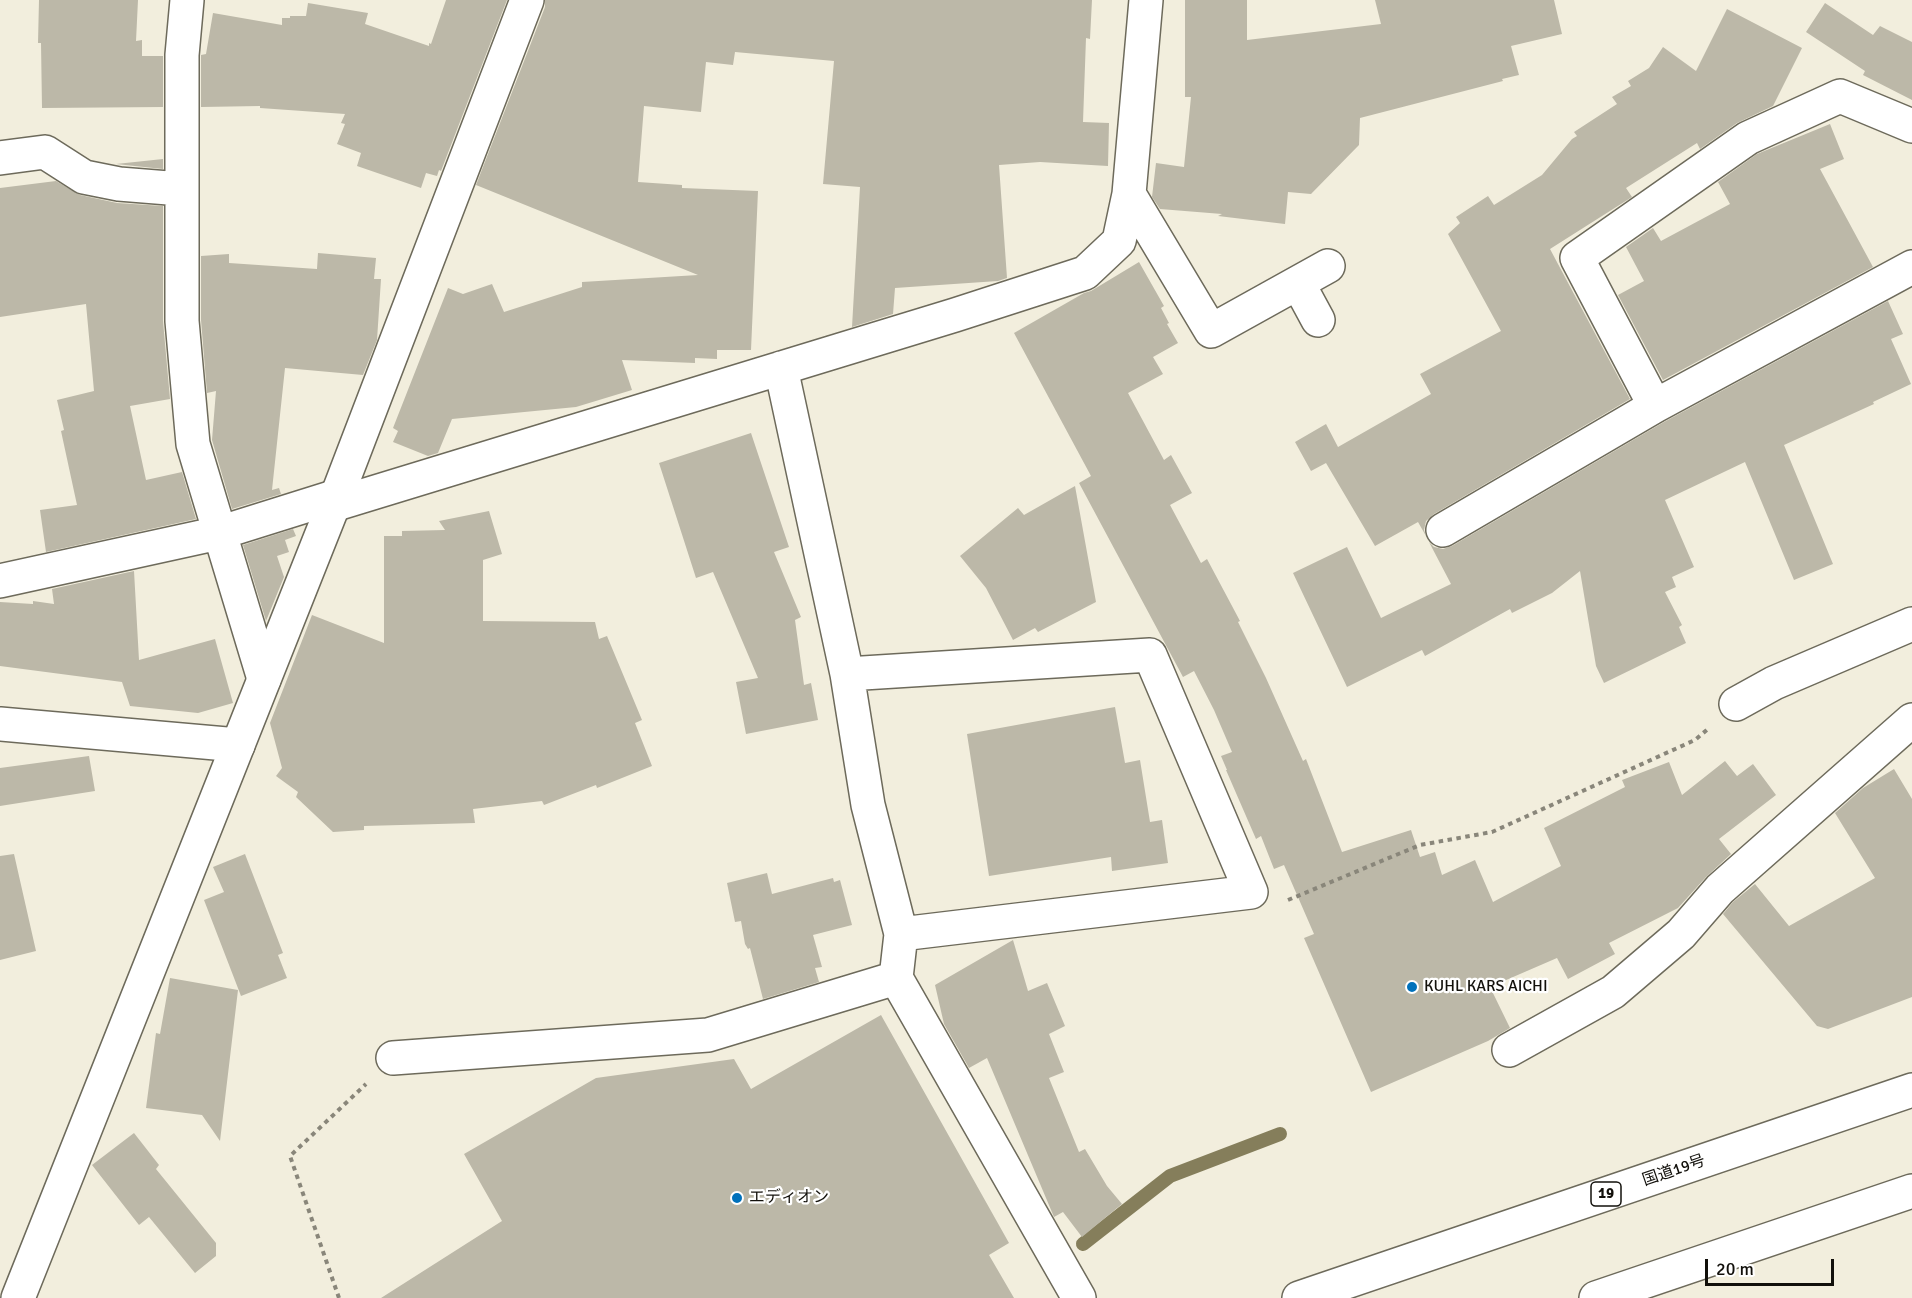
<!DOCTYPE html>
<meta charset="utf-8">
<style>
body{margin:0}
#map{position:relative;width:1912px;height:1298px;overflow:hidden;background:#f2eedd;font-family:Signika,sans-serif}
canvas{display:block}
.scale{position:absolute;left:1705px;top:1259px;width:129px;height:27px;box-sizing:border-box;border:3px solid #12100b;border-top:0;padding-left:8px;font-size:18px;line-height:21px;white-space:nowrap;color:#12100b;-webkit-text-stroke:4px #fff;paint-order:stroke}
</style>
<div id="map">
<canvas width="1912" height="1298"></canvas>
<div class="scale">20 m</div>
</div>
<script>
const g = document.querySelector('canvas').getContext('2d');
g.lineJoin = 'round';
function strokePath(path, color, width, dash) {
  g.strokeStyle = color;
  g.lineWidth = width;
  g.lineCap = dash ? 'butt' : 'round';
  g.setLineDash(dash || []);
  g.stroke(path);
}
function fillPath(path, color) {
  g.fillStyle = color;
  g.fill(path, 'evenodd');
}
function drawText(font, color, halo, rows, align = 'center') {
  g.font = font + ' Signika,"Noto Sans JP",sans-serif';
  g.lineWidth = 4.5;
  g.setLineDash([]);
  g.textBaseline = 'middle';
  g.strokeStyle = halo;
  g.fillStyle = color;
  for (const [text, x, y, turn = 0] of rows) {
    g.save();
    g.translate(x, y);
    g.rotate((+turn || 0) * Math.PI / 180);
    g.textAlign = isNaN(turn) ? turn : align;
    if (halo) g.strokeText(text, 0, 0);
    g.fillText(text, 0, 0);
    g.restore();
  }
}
strokePath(new Path2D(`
 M1083,1244L1170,1176L1280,1134`), '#857e5b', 14);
fillPath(new Path2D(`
 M39,0H138L136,41L142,40V56H163V107L42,108L41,43H38Z
 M446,0H507L441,171L439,170L437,176L426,173L421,188L357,166L361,153L337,144L345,124L341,123L345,114L260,108V106L201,107V55L206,54L213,13L282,25V18H290V16H306L308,3L368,13L365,24L429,46V43L431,44Z
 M545,0H1092L1090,39L1086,38L1083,122L1109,123L1108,166L1040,162L999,165L1007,278L998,281L895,288L893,314L852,327L860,187L823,184L834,61L735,52L733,65L706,62L701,112L644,106L638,182L682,185V188L758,191L751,350H717V359L695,358V363L622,360L632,390L576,407L452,419L438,453L428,456L393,442L398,431L393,428L448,288L463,294L492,284L504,312L582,287V282L698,275L476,185L545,7Z
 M1185,0H1247V40L1381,24L1375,0H1554L1562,34L1511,46L1519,75L1502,79L1503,81L1360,118L1359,145L1311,194L1288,192L1285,224L1218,216L1222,214L1160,209L1152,197L1156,163L1184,167L1191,97H1185Z
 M1825,3L1873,35L1880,26L1912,42V100L1863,75L1865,71L1806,32Z
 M1727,9L1802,48L1773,106L1737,123L1700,149L1697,143L1626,188L1632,197L1550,249L1630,399L1434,514L1426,521L1424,530L1426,536L1418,522L1375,546L1326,463L1311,471L1295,442L1326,424L1338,447L1431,394L1420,374L1501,331L1448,234L1460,223L1456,217L1488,196L1494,205L1542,175L1572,139L1577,136L1574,132L1617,104L1612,97L1631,86L1628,81L1649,68L1663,47L1696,71Z
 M1830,124L1844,159L1820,169L1873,267L1663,380L1618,295L1644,281L1626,247L1653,228L1661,241L1730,204L1718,182L1757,154Z
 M163,159V169L116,164Z
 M56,181L80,195L117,203L163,206V321L170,399L130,406L146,480L182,472L196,519L46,552L40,510L77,505L61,431L64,430L57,400L94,391L86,304L0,317V188Z
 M318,253L376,258L374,279H381L377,340L363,375L285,368L272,490L279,488L281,494L232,509L212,440L216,391L207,393L201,320V256L229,254V263L317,269Z
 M1139,262L1164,306L1161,308L1169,323L1167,324L1178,343L1153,357L1163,374L1128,393L1164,460L1171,455L1192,493L1170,505L1201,563L1207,559L1240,621L1238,622L1266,678L1303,761L1306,759L1342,852L1411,830L1420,857L1435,852L1442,875L1475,860L1493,902L1561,866L1544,828L1625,787L1622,780L1669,762L1682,795L1725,761L1737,776L1753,764L1776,795L1719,839L1731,854L1706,877L1678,908L1609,943L1615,954L1568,979L1557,958L1490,987L1510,1028L1488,1041L1371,1092L1304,938L1314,934L1284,865L1274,869L1261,836L1256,839L1226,770H1227L1221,756L1232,752L1214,710L1194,671L1183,677L1079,483L1091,476L1014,333L1084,293L1091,291Z
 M1888,301L1903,334L1891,339L1911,384L1873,402L1874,404L1784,445L1833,564L1794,580L1745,462L1665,500L1694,567L1672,577L1676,587L1665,592L1682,625L1679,627L1686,643L1604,683L1596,666L1580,571L1552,593L1512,613L1510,609L1425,656L1422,650L1347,687L1293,573L1347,547L1381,618L1451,584L1429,542L1434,547L1443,549L1452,546L1664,422Z
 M751,433L789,547L774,552L801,617L795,620L804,685L811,683L818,720L746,734L736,682L758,678L713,572L696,578L659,463Z
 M1075,486L1096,602L1038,632L1035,628L1013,640L986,588L960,556L1018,508L1024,515Z
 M489,511L502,554L483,560V621L595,622L599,639L607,636L642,720L635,723L652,766L597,788L596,785L544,805L542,801L473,809L475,823L364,826V830L333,832L296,797L298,792L276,776L282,768L270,723L312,615L384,643V536H402V531L445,530L439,521Z
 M293,529L296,536L285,540L289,552L277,556L284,577L266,621L243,545Z
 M134,571L139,660L215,639L233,703L198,713L130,706L122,682L0,666V602L33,604V601L54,604L52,589Z
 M1115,707L1125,763L1140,760L1150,822L1162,820L1168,863L1112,871L1111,857L989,876L967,734Z
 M89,756L95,791L0,806V768Z
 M1894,769L1912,799V997L1828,1029L1817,1026L1723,914L1733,902L1755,884L1789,926L1875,878L1835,813L1863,788Z
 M14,854L36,951L0,960V856Z
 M245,854L283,953L278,955L287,978L241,996L204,900L224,892L213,867Z
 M767,873L772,894L833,878L834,882L840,880L852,925L813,935L822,967L815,968L819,982L763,999L750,948L748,949L745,944L741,921L735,922L727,883Z
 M1013,940L1028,991L1047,983L1065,1026L1049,1034L1064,1072L1049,1078L1079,1152L1085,1149L1107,1186L1122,1204L1082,1237L1063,1212L1054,1217L987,1058L969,1068L944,1024L935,985Z
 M170,978L238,990L220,1141L202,1115L146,1108L156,1033L160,1034Z
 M881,1015L1009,1243L989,1255L1014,1298H381L502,1221L464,1154L596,1078L734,1059L751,1089Z
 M134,1133L159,1165L156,1169L216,1243V1256L195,1273L149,1217L139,1225L92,1165Z`), '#bcb8a8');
const street = new Path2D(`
 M187,0L182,55V321L193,444L264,679
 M0,158L45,152L84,177L119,184L181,189
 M1129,194L1211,331L1328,266
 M1298,283L1318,320
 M781,368L847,674L868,805L901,934L896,978L1079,1298
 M1655,406L1577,258L1748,138L1840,96L1912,126
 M333,505L955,315L1085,273L1119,241L1129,194L1146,0
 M1443,530L1655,406L1912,267
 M0,581L219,533L337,496
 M847,674L1150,655L1251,892L901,934
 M1736,704L1774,683L1912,624
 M0,724L238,745
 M1509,1050L1613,992L1681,934L1720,889L1912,720
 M393,1058L708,1035L896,978`);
const secondary = new Path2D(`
 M18,1298L337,496L527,0`);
const highway = new Path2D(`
 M1299,1298L1912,1090
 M1596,1298L1912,1191`);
strokePath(street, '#6d6a5b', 36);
strokePath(secondary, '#6d6a5b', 36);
strokePath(highway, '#6d6a5b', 36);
strokePath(new Path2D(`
 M1288,900L1420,845L1492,832L1695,740L1709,728
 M339,1298L290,1156L366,1084`), '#89867a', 4, [4.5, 4.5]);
strokePath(street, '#fff', 33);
strokePath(secondary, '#fff', 33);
strokePath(highway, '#fff', 33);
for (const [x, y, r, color] of [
 [1412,987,6,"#0071bb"],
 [737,1198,6,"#0071bb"]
]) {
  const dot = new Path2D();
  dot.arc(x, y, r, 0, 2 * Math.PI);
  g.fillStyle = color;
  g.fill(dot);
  strokePath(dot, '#fff', 2);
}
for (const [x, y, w] of [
 [1606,1194,30]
]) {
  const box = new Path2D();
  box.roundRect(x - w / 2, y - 12, w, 24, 4.5);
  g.fillStyle = '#fff';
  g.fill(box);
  strokePath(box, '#12100b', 1.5);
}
drawText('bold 15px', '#12100b', null, [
 ["19",1606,1194]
]);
drawText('16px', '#12100b', '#fff', [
 ["KUHL KARS AICHI",1424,987],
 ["エディオン",749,1198]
], 'left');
drawText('16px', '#12100b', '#fff', [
 ["国道19号",1674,1171,-19]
]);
</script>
